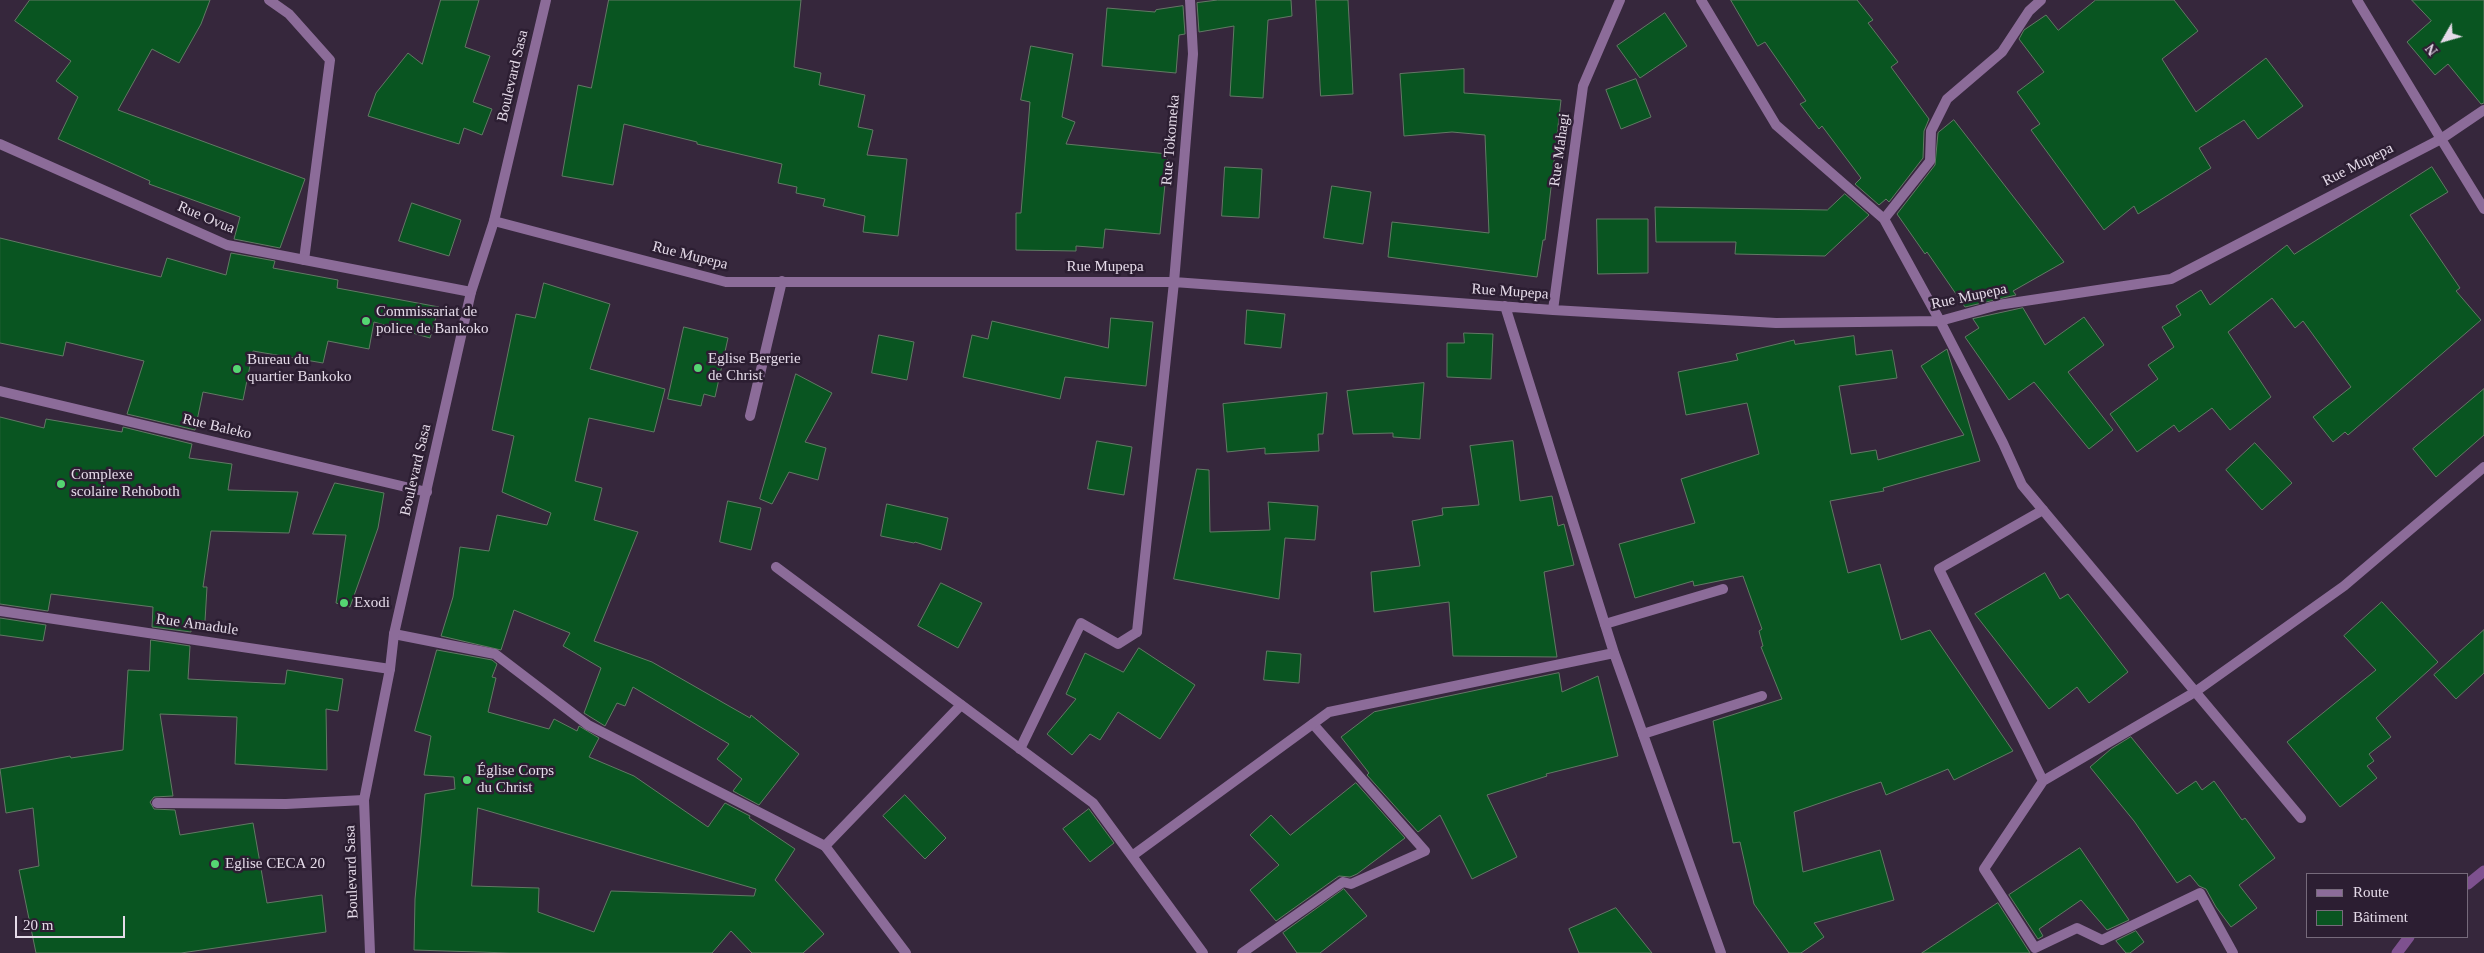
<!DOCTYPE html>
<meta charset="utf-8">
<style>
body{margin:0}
#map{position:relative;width:2484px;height:953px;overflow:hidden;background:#36273c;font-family:"Times New Roman",serif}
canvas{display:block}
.legend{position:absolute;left:2306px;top:873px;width:162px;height:65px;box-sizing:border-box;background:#2c1e32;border:1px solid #766a7b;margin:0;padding:6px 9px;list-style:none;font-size:15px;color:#e5dbe9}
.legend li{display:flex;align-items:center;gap:10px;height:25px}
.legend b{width:25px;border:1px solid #766a7b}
.north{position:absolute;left:2419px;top:15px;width:50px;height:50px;-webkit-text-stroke:4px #2c1e32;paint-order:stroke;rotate:232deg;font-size:14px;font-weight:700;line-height:20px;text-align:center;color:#e5dbe9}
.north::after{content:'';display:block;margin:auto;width:18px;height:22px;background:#e5dbe9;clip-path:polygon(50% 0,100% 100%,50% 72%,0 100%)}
.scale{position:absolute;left:15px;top:916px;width:110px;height:22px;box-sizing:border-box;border:2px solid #e5dbe9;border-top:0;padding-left:6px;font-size:15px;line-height:18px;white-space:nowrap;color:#e5dbe9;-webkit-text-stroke:4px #2c1e32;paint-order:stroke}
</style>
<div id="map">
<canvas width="2484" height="953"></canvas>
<ul class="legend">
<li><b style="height:6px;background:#8c6c99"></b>Route</li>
<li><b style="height:14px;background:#095521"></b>Bâtiment</li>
</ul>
<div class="north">N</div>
<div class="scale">20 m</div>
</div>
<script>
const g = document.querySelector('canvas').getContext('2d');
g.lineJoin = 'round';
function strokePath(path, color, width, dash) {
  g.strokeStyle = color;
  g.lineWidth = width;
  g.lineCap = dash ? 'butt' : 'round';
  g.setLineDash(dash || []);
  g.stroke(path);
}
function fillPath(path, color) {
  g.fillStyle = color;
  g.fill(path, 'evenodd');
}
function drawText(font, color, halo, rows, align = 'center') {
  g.font = font + ' "Times New Roman",serif';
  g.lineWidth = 5;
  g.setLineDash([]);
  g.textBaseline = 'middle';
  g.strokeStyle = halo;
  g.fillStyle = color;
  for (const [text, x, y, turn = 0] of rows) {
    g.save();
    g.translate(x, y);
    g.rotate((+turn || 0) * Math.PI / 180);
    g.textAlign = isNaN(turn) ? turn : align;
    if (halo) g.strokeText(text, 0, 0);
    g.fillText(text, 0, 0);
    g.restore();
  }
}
strokePath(new Path2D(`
 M2468,884L2484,871
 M2397,953L2409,937`), '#7e518f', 11);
const building = new Path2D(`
 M30,0H210L201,24L179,63L152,49L118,110L305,179L280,248L234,239L240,217L149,184L150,181L58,139L78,97L56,81L71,61L15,21Z
 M441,0H479L465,47L490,56L473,102L492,109L482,135L464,128L459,144L368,116L376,93L408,53L422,64Z
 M609,0H801L794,67L821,73L819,85L865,95L858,127L873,130L867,155L907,159L898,236L863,232L865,216L823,206L825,199L796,193L797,187L778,183L782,164L697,144V142L624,124L613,185L562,176L578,85L591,88Z
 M1218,0H1291L1292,16L1268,20L1263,98L1230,96L1234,26L1199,32L1197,3Z
 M1316,0H1348L1353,94L1321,96Z
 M1731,0H1857L1873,20L1868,23L1898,62L1891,67L1929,119L1924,131L1923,158L1889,202L1886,199L1879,205L1855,184L1861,178L1822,126L1819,129L1800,104L1806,101L1765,42L1758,46Z
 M2096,0H2174L2198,31L2162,59L2196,112L2266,58L2303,106L2258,139L2244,120L2199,148L2211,168L2138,214L2134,206L2104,230L2031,130L2040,124L2017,92L2044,72L2019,39L2024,30L2046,15L2058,30Z
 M2412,0H2484V103L2481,104L2448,64L2435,75L2407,42L2431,21Z
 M1183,6L1185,34L1179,35L1176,73L1102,66L1107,8L1155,12L1156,10Z
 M1665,13L1687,46L1640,78L1617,46Z
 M1031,46L1073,54L1062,117L1075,122L1066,144L1168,154L1160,234L1105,229L1103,248L1076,246V251L1016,250V213H1021L1030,102L1021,100Z
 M1464,69V93L1561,100L1545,240H1543L1537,277L1388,257L1392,222L1489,233L1485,135L1452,132L1404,136L1400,74Z
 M1636,79L1651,117L1621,129L1606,90Z
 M1954,120L2064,262L2013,291L2016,295L1965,307L1927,252L1925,254L1897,214L1935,165L1938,133Z
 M1225,167L1262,169L1259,218L1222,216Z
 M2432,167L2448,192L2410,215L2460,288L2456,291L2481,320L2348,435L2345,432L2333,442L2313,417L2351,387L2303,321L2295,328L2272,298L2228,332L2271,397L2230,430L2212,408L2179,432L2174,425L2137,452L2110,414L2158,379L2148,365L2174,347L2162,327L2181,315L2176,306L2201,290L2210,305L2287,245L2294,254Z
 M1332,186L1371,192L1363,244L1324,238Z
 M1845,194L1869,215L1825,256L1735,254L1736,242H1656L1655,207L1827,210Z
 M412,203L461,220L449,256L399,241Z
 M1597,219H1648V273L1598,274Z
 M0,238L161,277L167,258L226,275L231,253L275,261L273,268L338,280L337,288L439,307L430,338L374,322L369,349L328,341L323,363L253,351L243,400L203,392L195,430L127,414L144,361L66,342L63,356L0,343Z
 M544,283L610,304L590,369L665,389L654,432L589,418L575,481L602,488L594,520L638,532L594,641L652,662L750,718L751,715L799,754L759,805L733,791L742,779L717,759L729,744L633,687L625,706L617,703L605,726L584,713L601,668L563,646L570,633L514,610L501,650L441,636L453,597L460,547L489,551L497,515L547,525L551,513L502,492L514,436L492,430L516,314L535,318Z
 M2023,308L2045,345L2084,317L2104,345L2068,372L2113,430L2089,449L2034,382L2009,400L1965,337L1979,328L1973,319Z
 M1247,310L1285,314L1281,348L1245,344Z
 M1111,318L1153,322L1146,386L1065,377L1060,399L963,377L972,335L988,339L992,321L1108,348Z
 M684,327L728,338L715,397L704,394L701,406L668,399Z
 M1464,333L1493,334L1491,379L1447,377V343H1464Z
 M879,335L914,342L907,380L872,373Z
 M1854,336L1856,355L1892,350L1897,378L1839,386L1851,454L1876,450L1878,460L1964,435L1921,366L1947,349L1980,461L1883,488L1884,491L1830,501L1848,573L1880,564L1901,640L1930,630L2013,751L1954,780L1948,769L1886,795L1881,782L1794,812L1803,872L1880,850L1894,900L1814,923L1824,937L1801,953H1789L1754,904L1740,842L1733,843L1713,721L1782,699L1761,647L1763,646L1759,631L1762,629L1743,576L1694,586L1693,581L1635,598L1619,544L1695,523L1681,479L1759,454L1747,403L1686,415L1678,372L1738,360L1736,354L1794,340L1795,344Z
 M796,374L832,393L805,442L826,448L818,480L789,472L772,504L760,499Z
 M1424,383L1420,439L1393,437V433L1353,434L1347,391Z
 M2484,389V435L2436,477L2413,449Z
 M1327,393L1323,434H1318L1319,451L1265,454V448L1227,452L1223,404Z
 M0,417L44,428L46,419L122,432L123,427L192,444L189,458L232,464L228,490L298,492L289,533L211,531L203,587H207L205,621L191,620V632L152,627L153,607L51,594L48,611L0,604Z
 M1097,441L1132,447L1124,495L1088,489Z
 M1513,441L1520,501L1552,496L1558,526L1564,524L1574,565L1544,572L1557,657L1453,656L1449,602L1374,612L1371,572L1420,566L1412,521L1443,515L1442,508L1479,505L1470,446Z
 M2255,443L2292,483L2262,510L2226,470Z
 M1197,469L1209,470L1210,532L1270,530L1268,502L1318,506L1315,540L1285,538L1279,599L1174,579Z
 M335,483L384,493L378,528L350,607L336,603L346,535L313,534Z
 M728,501L761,508L751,550L720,542Z
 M887,504L948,518L941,550L915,542L914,543L881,536Z
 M2045,573L2060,599L2068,594L2128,672L2089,703L2077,687L2049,709L1975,614Z
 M941,583L982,603L958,648L918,626Z
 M2382,602L2438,662L2376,718L2391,737L2369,754L2374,761L2367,766L2377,778L2340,807L2287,742L2376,670L2344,636Z
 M0,618L46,625L43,641L0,635Z
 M2484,630V673L2456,699L2434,675Z
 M151,640L190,646L188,679L285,684L287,670L343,679L338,711L326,709L327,770L235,764L237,717L160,714L173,796L154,797L150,802L154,809L175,810L180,835L253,823L267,903L322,895L326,932L181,953H36L19,870L39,866L33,808L6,813L0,769L70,756L71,758L123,750L128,670L149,671Z
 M1139,648L1195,685L1160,739L1118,712L1100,740L1090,734L1072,755L1047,734L1076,699L1066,694L1085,653L1123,672Z
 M437,650L492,660L497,664L492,677L496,678L488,712L549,729L554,719L577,731L579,726L599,738L589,757L634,776L708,827L725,803L750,816L749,818L795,849L775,880L824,934L803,953H752L731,931L712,953H510L414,950L415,899L425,794L455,789L454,777L424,775L431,736L415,731ZM478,808L756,889L754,896L611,891L594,932L538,912L539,888L472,886Z
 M1267,651L1301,654L1299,683L1264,680Z
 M1559,673L1562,692L1598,676L1618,756L1546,774L1547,776L1487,795L1517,857L1472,879L1440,815L1418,832L1367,775L1369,773L1341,737L1374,712Z
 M2131,737L2177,794L2196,781L2202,790L2214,781L2242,820L2245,818L2275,858L2239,885L2257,908L2231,927L2216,907L2206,889L2199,886L2190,875L2177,883L2134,821L2090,767L2111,749Z
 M1356,783L1405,838L1357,874L1350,877L1339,876L1276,921L1250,890L1279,865L1250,835L1271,815L1290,835Z
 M905,795L946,838L925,859L883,816Z
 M1089,809L1114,843L1090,862L1063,829Z
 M2080,848L2129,920L2107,930L2081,900L2039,929L2043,936L2038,939L2009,895Z
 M1344,889L1367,916L1320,953H1297L1283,933Z
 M1998,903L2030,953H1922Z
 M1616,908L1652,953H1579L1569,929Z
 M2136,931L2144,942L2130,953H2126L2116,941Z`);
fillPath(building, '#095521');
strokePath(building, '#627965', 1);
strokePath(new Path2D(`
 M269,0L289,14L330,60L304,260
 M1701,0L1776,125L1884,219L1940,321
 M2357,0L2441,139
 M1884,219L1930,161L1931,131L1947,99L2002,52L2029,11L2041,0
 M750,416L782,281
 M2043,510L1939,569L2043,781
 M1605,624L1723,589
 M2195,692L2043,781L1984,869L2035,948L2077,928L2102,940L2200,893L2233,953
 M1643,734L1762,696
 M1020,749L1081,623L1118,644L1137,632
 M157,803L286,804L364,800
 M906,953L825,846L961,705
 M1242,953L1343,882L1351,884L1425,851L1313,724`), '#8c6c99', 10);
strokePath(new Path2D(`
 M2441,139L2484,209
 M0,144L227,245L471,292
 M494,221L726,282H1174L1553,310L1776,323L1940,321L1998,305L2171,279L2441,139L2484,110
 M1505,306L1614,653L1721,953
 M1553,310L1583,86L1620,0
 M1940,321L2003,443L2022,485L2301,818
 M0,391L427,492
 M776,567L1093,803L1203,953
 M0,611L390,669
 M1137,632L1174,282L1193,54L1190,0
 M394,634L495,654L588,725L825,846
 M2195,692L2344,586L2484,467
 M1132,856L1329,712L1614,653`), '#8c6c99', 10);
strokePath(new Path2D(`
 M370,953L364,800L390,669L394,634L471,292L494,221L546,0`), '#8c6c99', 10);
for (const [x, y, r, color] of [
 [366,321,5,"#55d672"],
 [698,368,5,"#55d672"],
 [237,369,5,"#55d672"],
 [61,484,5,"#55d672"],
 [344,603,5,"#55d672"],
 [467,780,5,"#55d672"],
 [215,864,5,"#55d672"]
]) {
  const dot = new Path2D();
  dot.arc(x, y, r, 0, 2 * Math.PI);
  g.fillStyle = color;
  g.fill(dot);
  strokePath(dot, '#2c1e32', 2);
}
drawText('15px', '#e5dbe9', '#2c1e32', [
 ["Boulevard Sasa",513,76,-77],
 ["Rue Tokomeka",1171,140,-85],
 ["Rue Mahagi",1560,150,-82],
 ["Rue Mupepa",2358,165,-27],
 ["Rue Ovua",206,218,23],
 ["Rue Mupepa",690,256,14],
 ["Rue Mupepa",1105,267],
 ["Rue Mupepa",1510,292,4],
 ["Rue Mupepa",1969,297,-12],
 ["Rue Baleko",217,427,13],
 ["Boulevard Sasa",416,470,-77],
 ["Rue Amadule",197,625,8],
 ["Boulevard Sasa",352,872,-92]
]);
drawText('15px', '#e5dbe9', '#2c1e32', [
 ["Commissariat de",376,312],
 ["police de Bankoko",376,329],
 ["Eglise Bergerie",708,359],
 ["de Christ",708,376],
 ["Bureau du",247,360],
 ["quartier Bankoko",247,377],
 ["Complexe",71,475],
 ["scolaire Rehoboth",71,492],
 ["Exodi",354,603],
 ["Église Corps",477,771],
 ["du Christ",477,788],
 ["Eglise CECA 20",225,864]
], 'left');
</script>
